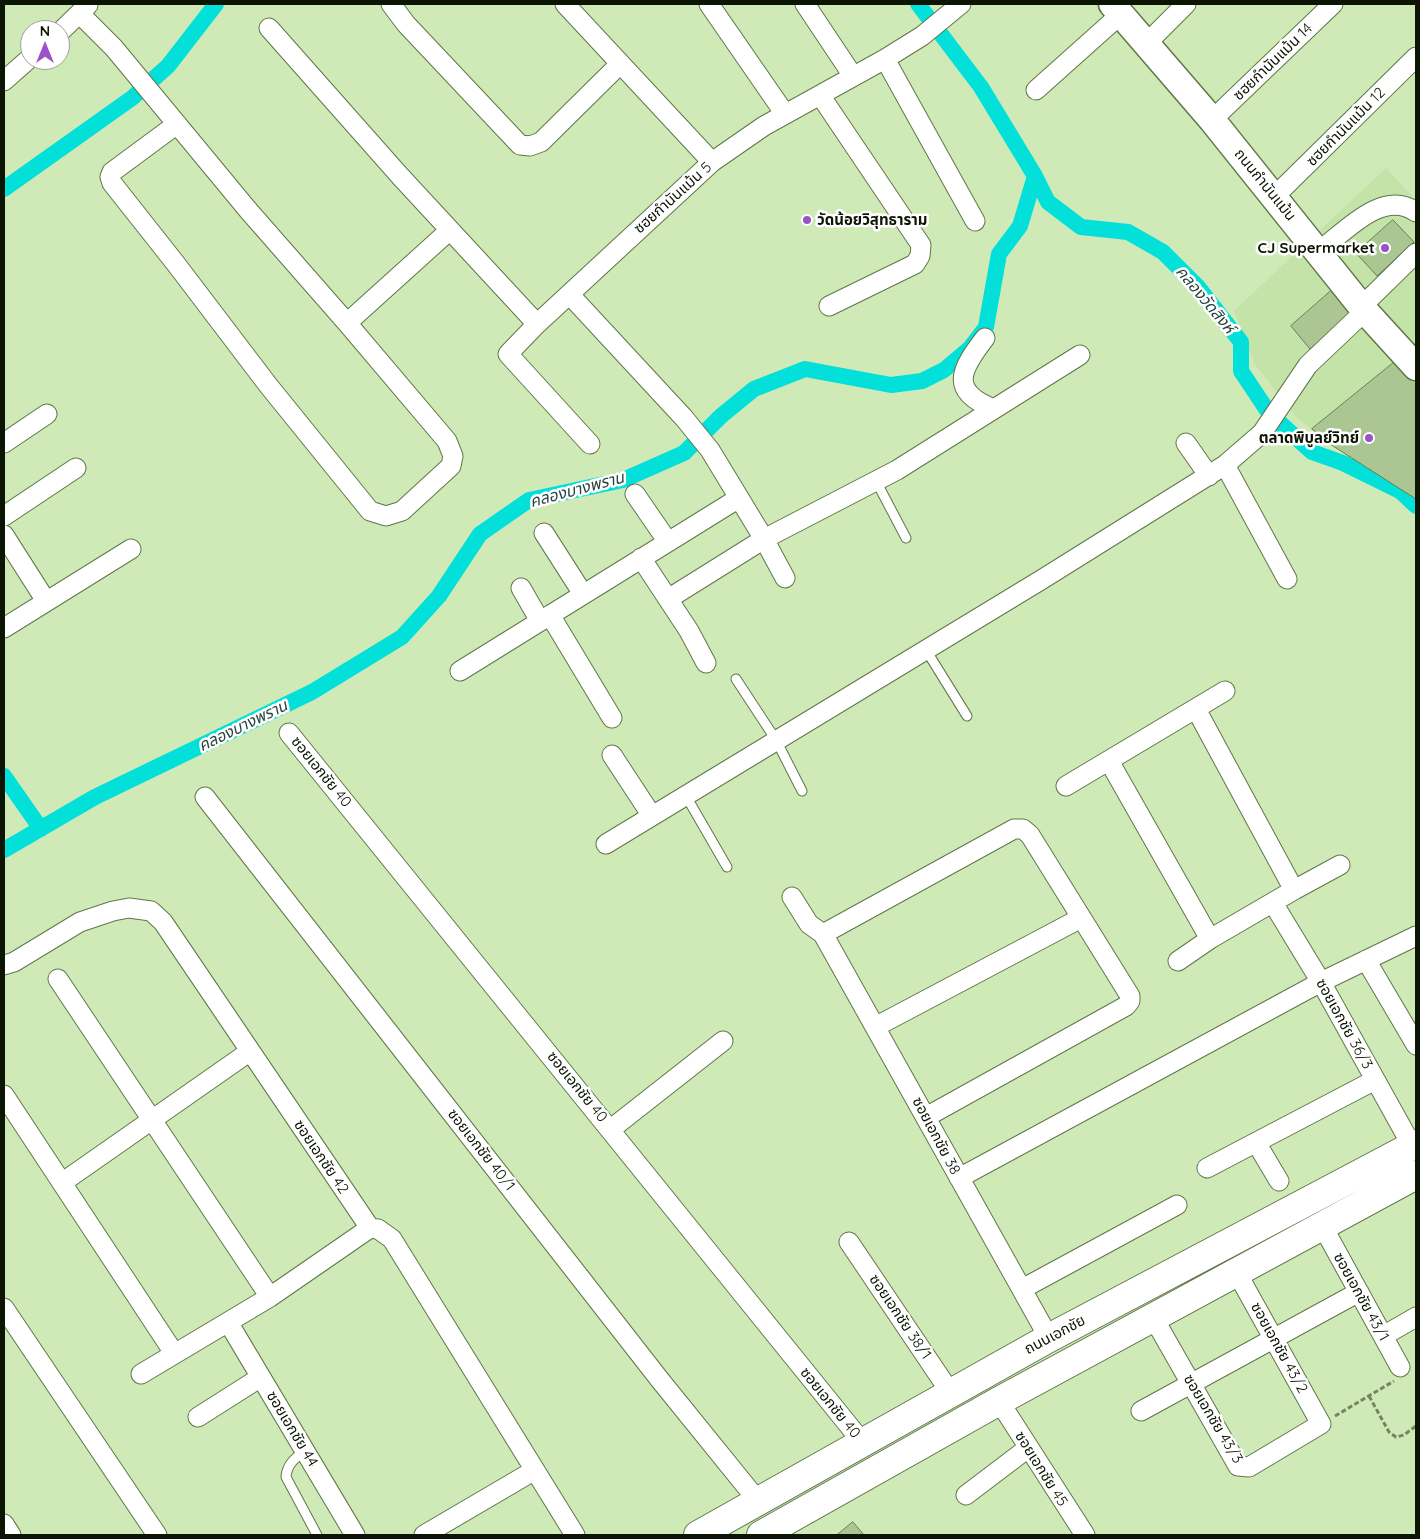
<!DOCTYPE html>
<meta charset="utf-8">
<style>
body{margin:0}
#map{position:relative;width:1420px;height:1539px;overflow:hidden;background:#cfeab7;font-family:Quicksand,sans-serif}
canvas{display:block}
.frame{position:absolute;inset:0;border:5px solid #0c1504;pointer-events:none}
.north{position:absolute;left:20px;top:20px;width:50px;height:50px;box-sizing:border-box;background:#fff;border:1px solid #9ea19b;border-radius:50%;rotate:0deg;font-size:14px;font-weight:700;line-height:20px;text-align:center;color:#0c1504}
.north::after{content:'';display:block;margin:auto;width:18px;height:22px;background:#9a52c6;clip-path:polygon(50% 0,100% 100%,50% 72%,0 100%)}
</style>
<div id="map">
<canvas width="1420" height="1539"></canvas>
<div class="frame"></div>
<div class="north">N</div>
</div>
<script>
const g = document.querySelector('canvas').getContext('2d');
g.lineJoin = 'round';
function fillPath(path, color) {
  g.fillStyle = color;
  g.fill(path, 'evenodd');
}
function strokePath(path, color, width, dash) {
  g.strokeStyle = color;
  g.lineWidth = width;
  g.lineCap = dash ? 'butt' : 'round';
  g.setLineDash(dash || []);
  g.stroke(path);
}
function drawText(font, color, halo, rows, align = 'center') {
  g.font = font + ' Quicksand,"Noto Sans Thai",sans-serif';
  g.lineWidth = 5;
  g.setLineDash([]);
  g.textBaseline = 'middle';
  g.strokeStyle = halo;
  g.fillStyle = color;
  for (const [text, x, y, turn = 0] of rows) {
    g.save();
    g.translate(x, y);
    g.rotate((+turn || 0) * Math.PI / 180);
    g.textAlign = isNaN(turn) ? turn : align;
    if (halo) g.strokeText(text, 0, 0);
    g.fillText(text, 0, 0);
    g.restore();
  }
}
fillPath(new Path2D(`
 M1386,168L1416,200V499L1333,446L1296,417L1254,363L1234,311Z`), '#c4e3a8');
strokePath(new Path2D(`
 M918,4L981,87L1035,176L1048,202L1081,227L1128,232L1163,252L1198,287L1241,342V371L1269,413L1312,452L1343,463L1400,491L1416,506
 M4,189L132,98L168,66L216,4
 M4,776L41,829
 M4,850L95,797L312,692L402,637L439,596L480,534L529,500L623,480L684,453L721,416L754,389L805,369L891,385L922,381L944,370L970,348L986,327L999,254L1020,226L1035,176`), '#02e0d9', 16);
const building = new Path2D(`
 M1393,220L1414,242L1377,276L1356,253Z
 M1331,291L1351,315L1310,349L1291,326Z
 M1397,360L1416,382V499L1333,446L1312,429Z
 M853,1522L864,1535H837Z`);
fillPath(building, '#abc593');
strokePath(building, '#667f50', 1);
const lane = new Path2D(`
 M876,481L906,538
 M926,650L967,716
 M736,679L776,740L802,791
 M686,796L727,867
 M305,1451C295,1458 287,1464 286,1477L317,1535`);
const street = new Path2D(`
 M391,4L406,24L520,145L530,146L541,142L620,64
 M565,4L712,162
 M709,4L785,114
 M805,4L853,76
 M80,14L114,48L248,210L347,323L447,441L453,456L451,466L402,511L386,516L370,511L268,385L176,264L112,183L110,177L112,172L177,124
 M269,28L400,176L537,324
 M60,32L88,5
 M1146,44L1186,4
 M885,59L975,221
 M4,81L30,58
 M1036,90L1121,14
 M820,95L921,245L920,256L915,264L829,306
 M1212,120L1333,4
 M1275,196L1416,57
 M1318,252C1345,232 1383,188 1416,212
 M570,295L684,418L710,450L764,539L668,599
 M1361,307L1416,253
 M347,323L450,230
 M985,338C961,369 948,391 994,409
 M4,443L47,414
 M1186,443L1209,476
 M590,444L508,354L537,324L712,162L764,126L885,59L922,36L961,4
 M1225,465L1287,579
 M635,494L668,542
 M4,516L76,468
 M544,533L583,594
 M4,535L46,601
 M641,558L689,631L706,663
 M785,578L764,539L897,470L1080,355
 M521,588L540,621
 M550,615L612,718
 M4,628L131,549
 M460,671L739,498
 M289,733L863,1443
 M612,755L652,816
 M1109,761L1210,939L1294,890L1196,709
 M1066,786L1225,691
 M205,797L660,1380L758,1501
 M606,844L1041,580L1225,465L1262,433L1308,365L1365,311
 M1294,890L1340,865
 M792,897L809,924L823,934L1049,1338
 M1273,903L1321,982L1412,1146
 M823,934L1014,829H1023L1030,835L1130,996V1001L1126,1006L926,1117
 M1366,960L1416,1045
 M1178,961L1210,939
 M4,965L14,962L80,922L113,911L129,908L151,911L163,922L370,1228L378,1229L392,1239L575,1535
 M58,979L270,1297
 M875,1027L1081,918
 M4,1095L174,1353
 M611,1129L723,1041
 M1257,1144L1279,1181
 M1207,1168L1375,1080
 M959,1178L1321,982L1416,936
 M63,1182L249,1052
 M1323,1227L1400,1367
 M849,1242L950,1392
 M1022,1289L1177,1205
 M4,1308L157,1535
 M1153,1317L1238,1466L1249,1467L1321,1424L1237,1273
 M228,1322L355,1535
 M1383,1336L1416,1317
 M141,1374L270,1297L370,1228
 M999,1401L1085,1535
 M1141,1411L1359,1292
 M198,1417L261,1377
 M966,1495L1028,1448
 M4,1524L11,1535
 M424,1535L535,1470`);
const secondary = new Path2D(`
 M1112,4L1212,120L1365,311L1416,367`);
const primary = new Path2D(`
 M698,1535L1049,1338L1416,1144
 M761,1535L999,1401L1416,1175`);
strokePath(lane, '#5f7748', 11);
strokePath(street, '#5f7748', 21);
strokePath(secondary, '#5f7748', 29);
strokePath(primary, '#5f7748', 30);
strokePath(new Path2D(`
 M1369,1396L1389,1432L1396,1437L1404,1435L1416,1426
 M1335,1416L1394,1381`), '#738663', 3, [5, 2.5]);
strokePath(lane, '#fff', 9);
strokePath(street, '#fff', 19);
strokePath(secondary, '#fff', 26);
strokePath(primary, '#fff', 28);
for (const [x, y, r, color] of [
 [807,220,5,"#9a52c6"],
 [1385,248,5,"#9a52c6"],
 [1369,438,5,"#9a52c6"]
]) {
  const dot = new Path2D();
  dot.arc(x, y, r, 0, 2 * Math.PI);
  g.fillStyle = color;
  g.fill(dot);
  strokePath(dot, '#fff', 2);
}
drawText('15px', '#0c1504', '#fff', [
 ["ซฮยกำนันแม้น 14",1273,62,-44],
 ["ซฮยกำนันแม้น 12",1346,127,-45],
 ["ถนนกำนันแม้น",1265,185,51],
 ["ซฮยกำนันแม้น 5",673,198,-42],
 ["ซอยเอกชัย 40",321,772,51],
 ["ซอยเอกชัย 36/3",1344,1024,61],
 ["ซอยเอกชัย 40",577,1087,51],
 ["ซอยเอกชัย 38",936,1136,62],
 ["ซอยเอกชัย 40/1",481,1150,52],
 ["ซอยเอกชัย 42",321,1157,56],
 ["ซอยเอกชัย 43/1",1361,1297,61],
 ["ซอยเอกชัย 38/1",900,1317,56],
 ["ถนนเอกชัย",1055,1335,-28],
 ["ซอยเอกชัย 43/2",1279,1348,61],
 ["ซอยเอกชัย 40",830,1403,51],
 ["ซอยเอกชัย 43/3",1213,1419,59],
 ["ซอยเอกชัย 44",292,1429,59],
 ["ซอยเอกชัย 45",1041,1469,58]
]);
drawText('bold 15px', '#0c1504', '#fff', [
 ["วัดน้อยวิสุทธาราม",817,220,"left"],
 ["CJ Supermarket",1375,248],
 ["ตลาดพิบูลย์วิทย์",1359,438]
], 'right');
drawText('italic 16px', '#284442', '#fff', [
 ["คลองวัดสิงห์",1205,300,50],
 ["คลองบางพราน",577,490,-15],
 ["คลองบางพราน",243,726,-26]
]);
</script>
